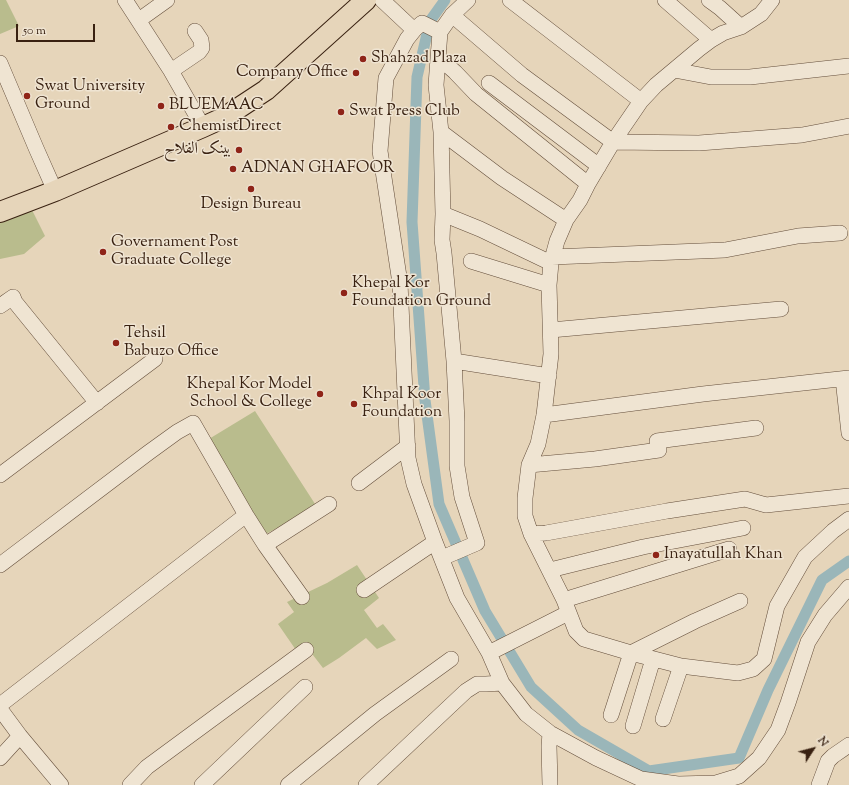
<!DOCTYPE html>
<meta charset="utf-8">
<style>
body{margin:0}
#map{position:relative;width:849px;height:785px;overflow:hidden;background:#e6d5ba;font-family:"Sorts Mill Goudy",serif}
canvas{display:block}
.north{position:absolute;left:793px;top:729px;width:40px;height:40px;-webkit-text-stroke:3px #efe4d2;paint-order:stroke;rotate:54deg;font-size:11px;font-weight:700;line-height:16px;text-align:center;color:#392111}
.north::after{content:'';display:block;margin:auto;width:14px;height:18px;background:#392111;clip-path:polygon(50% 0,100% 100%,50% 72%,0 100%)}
.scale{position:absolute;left:16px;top:24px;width:79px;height:18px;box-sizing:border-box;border:2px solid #392111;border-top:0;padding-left:5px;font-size:12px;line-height:14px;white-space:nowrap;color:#392111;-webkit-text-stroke:3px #efe4d2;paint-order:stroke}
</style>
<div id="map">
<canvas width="849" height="785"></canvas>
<div class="north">N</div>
<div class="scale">50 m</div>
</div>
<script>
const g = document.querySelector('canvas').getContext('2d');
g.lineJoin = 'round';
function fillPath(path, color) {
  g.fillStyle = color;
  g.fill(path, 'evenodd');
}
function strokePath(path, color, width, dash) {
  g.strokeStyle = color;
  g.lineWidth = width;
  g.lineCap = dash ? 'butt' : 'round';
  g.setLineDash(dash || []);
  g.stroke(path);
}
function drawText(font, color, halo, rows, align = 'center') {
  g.font = font + ' "Sorts Mill Goudy",Amiri,serif';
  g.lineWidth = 3;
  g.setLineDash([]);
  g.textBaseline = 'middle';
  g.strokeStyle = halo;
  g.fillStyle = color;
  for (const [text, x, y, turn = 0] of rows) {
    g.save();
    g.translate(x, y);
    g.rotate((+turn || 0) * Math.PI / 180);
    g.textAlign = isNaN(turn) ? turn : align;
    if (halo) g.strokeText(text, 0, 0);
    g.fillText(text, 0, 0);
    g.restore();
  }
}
fillPath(new Path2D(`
 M0,0H6L19,26L0,34Z
 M31,208L45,236L24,254L0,259V219Z
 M255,411L317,507L260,537L204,442Z
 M357,565L379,598L364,610L377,628L383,624L396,640L377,649L366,638L339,658L323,668L306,646L298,653L278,624L294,612L287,602L327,583Z`), '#b9bc8d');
strokePath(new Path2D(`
 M445,0L430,21L417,77L412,222L425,400L439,504L485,611L531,687L578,730L649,771L739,758L768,690L822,580L849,561`), '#9ab6b9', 11);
const minor = new Path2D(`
 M125,0L171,71L203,127
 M382,0L414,30
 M510,0L641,101
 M665,0L711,40
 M709,0L720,8L741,27
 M772,0L761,14L741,27L723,33L711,40L699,49L656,85L641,101L613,142L588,184L580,200L566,220L557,241L551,263L549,285L551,354L544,415L538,444L529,465L525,498V516L531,534L564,600L576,631L584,639L631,653L681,666L738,673L753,669L764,659L777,606L805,557L833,531L849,519
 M452,15L522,75L613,142L699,143L802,135L849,126
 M139,20L167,0
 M440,32L422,23L415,29L407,39L386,78L380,151L400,283L408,458L414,484L435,542L457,598L489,653L502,683L526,714L550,733L596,758L641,779L678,784L716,783L739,776L759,758L778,730L788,703L808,642L825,615L849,587
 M438,57L455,72L476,94L588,184
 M0,63L36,148L55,191
 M674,70L711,77H750L849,66
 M171,71L199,52L202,48L201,40L195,31
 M489,83L599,166
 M441,132L502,178L566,220
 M443,214L480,229L551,263
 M552,257L725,250L798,236L840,233
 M471,261L549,285
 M0,306L13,297L15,302L97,403
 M551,330L781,309
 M454,361L549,376
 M843,379L849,433
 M544,415L703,394L849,378
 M529,465L595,459L659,450L657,441L756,428
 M0,475L155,359
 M359,483L408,446
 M531,534L546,533L667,511L745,499L766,505L849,496
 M265,545L329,504
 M442,558L477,543L462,497L457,466V421L454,361L444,253L442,240L443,214L441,132L436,85L440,32L452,15L468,0
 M0,565L148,453L177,432L193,423L246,515L265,545L302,597
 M550,570L643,547L743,528
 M364,590L435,542
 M564,600L729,549
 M489,653L568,613
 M0,705L246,515
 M0,709L20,736L61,785
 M611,715L631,653L695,621L740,601
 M663,719L681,666
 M633,726L653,659
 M550,733L549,746L550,785
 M0,758L20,736
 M130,785L147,767L306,650
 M202,785L305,687
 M288,785L375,714L451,659
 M366,785L466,691L477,684H486L502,683
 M819,785L828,761L833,756L849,745`);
const major = new Path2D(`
 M0,212L55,191L203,127L225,117L266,90L366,0`);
strokePath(minor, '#644e3b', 16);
strokePath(major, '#392111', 22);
strokePath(minor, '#efe4d2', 15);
strokePath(major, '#e6d5ba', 20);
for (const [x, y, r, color] of [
 [363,59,4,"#8f2418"],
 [356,73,4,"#8f2418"],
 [27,96,4,"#8f2418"],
 [161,106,4,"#8f2418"],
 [341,112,4,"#8f2418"],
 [171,127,4,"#8f2418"],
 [239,150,4,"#8f2418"],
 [233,169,4,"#8f2418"],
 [251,189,4,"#8f2418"],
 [103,252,4,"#8f2418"],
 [344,293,4,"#8f2418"],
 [116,343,4,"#8f2418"],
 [320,394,4,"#8f2418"],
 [354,404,4,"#8f2418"],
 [656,555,4,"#8f2418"]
]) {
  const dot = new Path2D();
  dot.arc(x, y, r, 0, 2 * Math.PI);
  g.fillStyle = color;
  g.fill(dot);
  strokePath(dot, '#efe4d2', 1.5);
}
drawText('16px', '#392111', '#efe4d2', [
 ["Shahzad Plaza",371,59],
 ["Company Office",348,73,"right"],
 ["Swat University",35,87],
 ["Ground",35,105],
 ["BLUEMAAC",169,106],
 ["Swat Press Club",349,112],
 ["ChemistDirect",179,127],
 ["بینک الفلاح",231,150,"right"],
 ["ADNAN GHAFOOR",241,169],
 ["Design Bureau",251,205,"center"],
 ["Governament Post",111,243],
 ["Graduate College",111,261],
 ["Khepal Kor",352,284],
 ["Foundation Ground",352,302],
 ["Tehsil",124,334],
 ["Babuzo Office",124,352],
 ["Khepal Kor Model",312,385,"right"],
 ["School & College",312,403,"right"],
 ["Khpal Koor",362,395],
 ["Foundation",362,413],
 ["Inayatullah Khan",664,555]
], 'left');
</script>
